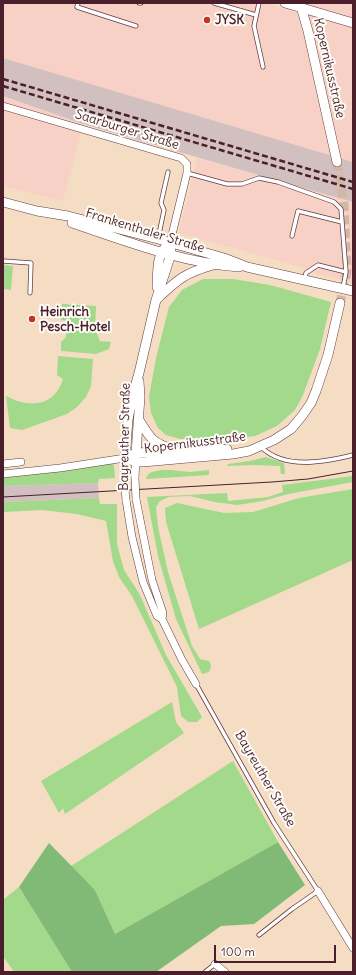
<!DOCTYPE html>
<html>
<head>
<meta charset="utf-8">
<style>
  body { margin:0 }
  #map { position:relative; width:356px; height:975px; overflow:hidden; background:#f5ddc3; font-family:Delius,sans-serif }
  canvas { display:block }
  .frame { position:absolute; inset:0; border:4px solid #4a1f2b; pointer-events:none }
  .scale { position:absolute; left:214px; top:945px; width:122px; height:18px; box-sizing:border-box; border:2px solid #4a1f2b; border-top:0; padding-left:5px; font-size:12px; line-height:14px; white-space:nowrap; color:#4a1f2b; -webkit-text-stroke:3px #fdfcf7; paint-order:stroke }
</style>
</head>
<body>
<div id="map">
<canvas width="356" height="975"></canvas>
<div class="frame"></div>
<div class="scale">100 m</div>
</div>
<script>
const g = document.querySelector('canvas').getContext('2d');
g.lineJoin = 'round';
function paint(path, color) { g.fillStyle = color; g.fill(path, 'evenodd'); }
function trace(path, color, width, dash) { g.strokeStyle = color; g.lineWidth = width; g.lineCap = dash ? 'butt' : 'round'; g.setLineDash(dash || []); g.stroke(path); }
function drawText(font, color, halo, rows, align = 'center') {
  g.font = font + ' Delius,sans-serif'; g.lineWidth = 4; g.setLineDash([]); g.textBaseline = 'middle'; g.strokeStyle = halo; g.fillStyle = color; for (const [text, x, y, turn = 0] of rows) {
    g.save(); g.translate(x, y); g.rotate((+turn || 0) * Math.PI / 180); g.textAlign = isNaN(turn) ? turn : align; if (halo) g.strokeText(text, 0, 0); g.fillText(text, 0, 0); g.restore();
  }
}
paint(new Path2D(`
  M 3,3 L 266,3 L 306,16 L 301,3 L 353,3 L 353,162 L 3,58 Z
  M 3,96 L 83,124 L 63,201 L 3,186 Z
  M 197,158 L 353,202 L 353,283 L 315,273 L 301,267 L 179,233 Z`), '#f7d1c6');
paint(new Path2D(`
  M 3,58 L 353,162 L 353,202 L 310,190 L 83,124 L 3,96 Z
  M 98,483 L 99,498 L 3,502 L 3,486 Z`), '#d2bfbf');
paint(new Path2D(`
  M 3,265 L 13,266 L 11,290 L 3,289 Z
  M 203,279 L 233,279 L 270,285 L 331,302 L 320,349 L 303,395 L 295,410 L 277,426 L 255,436 L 233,439 L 180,439 L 166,435 L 158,428 L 151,413 L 149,397 L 156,358 L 169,307 L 182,290 Z
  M 62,304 L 96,306 L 95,329 L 100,341 L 111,342 L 109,349 L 96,354 L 61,351 L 61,342 L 66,337 L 67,321 L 61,320 Z
  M 58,356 L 93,359 L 91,386 L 86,397 L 77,407 L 67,414 L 22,430 L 10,428 L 6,396 C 11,398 16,401 21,402 C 42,407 57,399 63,379 L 57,375 Z
  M 113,456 L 115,478 L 99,479 L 98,483 L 3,486 L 3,470 L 59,466 Z
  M 266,457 L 284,463 L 285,474 L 281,474 L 280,466 L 254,465 L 227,466 L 228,464 L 250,461 Z
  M 171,470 L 190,472 L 209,470 L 209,475 L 146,479 C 148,469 163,470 171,470 Z
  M 353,476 L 353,482 L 288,494 L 263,501 L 237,505 L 215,502 L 190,496 L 169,497 L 160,501 L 156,507 L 158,527 L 168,572 L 192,646 L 200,659 L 209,661 L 211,665 L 210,671 L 206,673 L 202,674 L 176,619 L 158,556 L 147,497 L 227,493 L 228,501 L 268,497 L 283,492 L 282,485 Z
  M 353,489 L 353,560 L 199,629 L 166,522 L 165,508 L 177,503 L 224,513 L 253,512 L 299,498 Z
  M 99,498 L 100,504 L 117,504 L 117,544 L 124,570 L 139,593 L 166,655 L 202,717 L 197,722 L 188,722 L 181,716 L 177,687 L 132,596 L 119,577 L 113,561 L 106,521 L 77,514 L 42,510 L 3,512 L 3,502 Z
  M 172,702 L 176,722 L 184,733 L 65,814 L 63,808 L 59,813 L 41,781 Z
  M 233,761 L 278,842 L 115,934 L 95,890 L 71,866 Z
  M 19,887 L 72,972 L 14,972 L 3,956 L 3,900 Z`), '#a2d98b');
paint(new Path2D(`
  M 278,842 L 305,885 L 254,924 L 221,926 L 156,972 L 72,972 L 19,887 L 49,843 L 95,890 L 115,934 Z`), '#81b977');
trace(new Path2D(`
  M 337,162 L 344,205 L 347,271 L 340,303`), '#d3b7a5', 9, [9, 4.5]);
const service = new Path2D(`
  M 78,3 L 77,7 L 136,26
  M 139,3 L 141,3
  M 214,3 L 256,15
  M 259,3 L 254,26 L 263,67
  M 187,173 L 227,184 L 242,184 L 259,178 L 278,182 L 334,202 L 341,209 L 346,272 L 343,288
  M 292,236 L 298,211 L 342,222
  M 158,239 L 164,210 L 161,203 L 168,172
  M 3,261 L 31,263 L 30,293
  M 305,278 L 306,273 L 318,265 L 346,272
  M 261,447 C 285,470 324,462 353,455
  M 196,684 L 274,823 L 318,891 L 292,909 L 259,935
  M 205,972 L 215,964`);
const minor = new Path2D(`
  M 3,106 L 181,158 L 187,164 L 187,173 L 170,243
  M 3,464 L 21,462
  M 3,474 L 60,468 L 125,458 L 124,478
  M 135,478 L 136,458
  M 136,499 L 152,580 L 163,613 L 162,619
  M 126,500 L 132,537 L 143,582 L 157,616 L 162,619 L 182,660 L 196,684
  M 318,891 L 353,948
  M 215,964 L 225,972`);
const tertiary = new Path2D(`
  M 285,3 L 353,23
  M 300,3 L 308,31 L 337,162
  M 3,202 L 37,211 L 68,216 L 158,239 L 224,258 L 247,267 L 353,291
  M 72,223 C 126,241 182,263 239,267
  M 157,287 C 158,275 156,257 165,248
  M 157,299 C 178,279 185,273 213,265
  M 139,420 C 151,440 152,442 174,450
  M 136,453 L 140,397 L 139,381
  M 125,458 L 136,462 L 143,462 L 233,454 L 249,451 L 274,440 L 291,429 L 302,416 L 311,403 L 316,391 L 328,355 L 340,303
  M 125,458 L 128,420 L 132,397 L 139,373 L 156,300 L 168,263 L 171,254 L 170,243
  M 125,458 L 136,453 L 227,449`);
trace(service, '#643c42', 5);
trace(minor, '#643c42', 8);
trace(tertiary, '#643c42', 10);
trace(service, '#fff', 3.5);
trace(minor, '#fff', 7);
trace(tertiary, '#fff', 9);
trace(new Path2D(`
  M 3,497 L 272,482 L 308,479 L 353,471`), '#4a1f2b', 1);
trace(new Path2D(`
  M 3,79 L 353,182
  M 3,86 L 353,189`), '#4a1f2b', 2.5, [6, 3]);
const minorBridge = new Path2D(`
  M 124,478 L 126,500
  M 135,478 L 136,499`);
trace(minorBridge, '#643c42', 8, []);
trace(minorBridge, '#fff', 7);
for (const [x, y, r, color] of [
  [207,20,4,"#c8321e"],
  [32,319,4,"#c8321e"]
]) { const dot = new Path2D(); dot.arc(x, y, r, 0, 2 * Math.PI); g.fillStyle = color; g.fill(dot); trace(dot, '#fdfcf7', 1.5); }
drawText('bold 13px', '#4a1f2b', '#fdfcf7', [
  ["JYSK",215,20],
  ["Heinrich",40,312],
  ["Pesch-Hotel",40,327]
], 'left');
drawText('13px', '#4a1f2b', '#fdfcf7', [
  ["Kopernikusstraße",329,68,77],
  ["Saarburger Straße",127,130,17],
  ["Frankenthaler Straße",145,231,17],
  ["Bayreuther Straße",125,437,-89],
  ["Kopernikusstraße",195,443,-7],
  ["Bayreuther Straße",265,779,60]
]);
</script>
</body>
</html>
